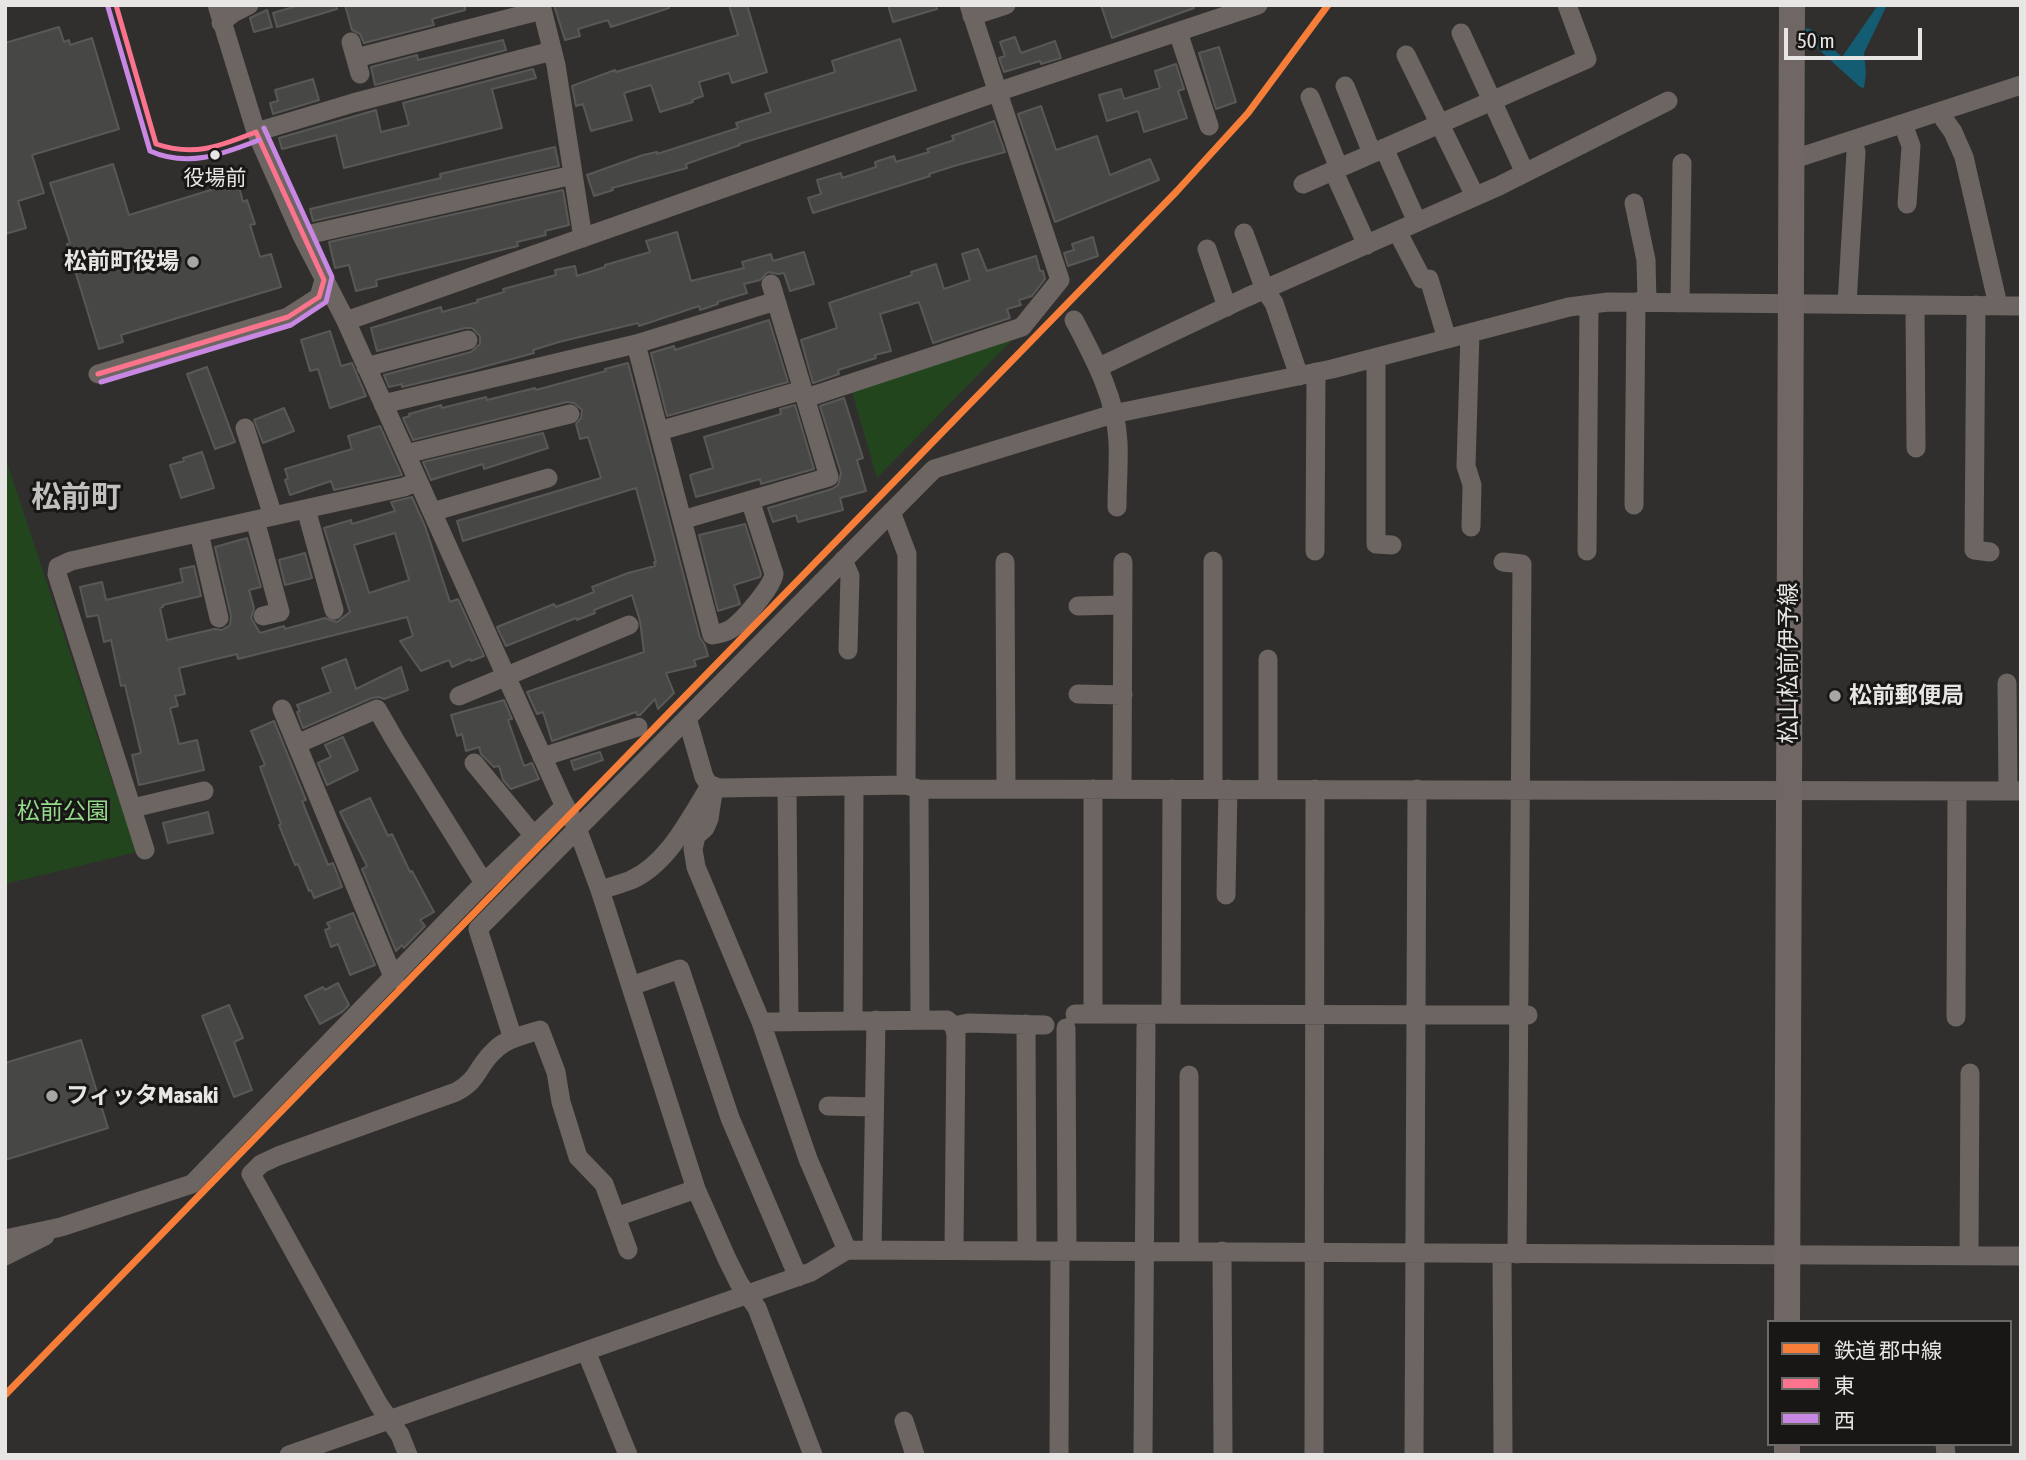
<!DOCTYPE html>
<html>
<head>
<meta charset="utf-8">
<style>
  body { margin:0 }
  #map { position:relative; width:2026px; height:1460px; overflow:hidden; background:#302f2e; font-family:"Asap Condensed","Noto Sans JP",sans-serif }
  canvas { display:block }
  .frame { position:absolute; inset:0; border:7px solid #e7e6e5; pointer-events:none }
  .legend { position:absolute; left:1767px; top:1320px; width:245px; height:126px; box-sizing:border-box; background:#181716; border:2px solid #6b6a69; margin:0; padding:9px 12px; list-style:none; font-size:21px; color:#e7e6e5 }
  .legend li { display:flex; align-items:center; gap:14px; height:35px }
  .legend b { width:35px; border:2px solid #6b6a69 }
  .scale { position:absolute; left:1784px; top:28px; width:138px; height:32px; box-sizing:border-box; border:4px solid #e7e6e5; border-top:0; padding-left:9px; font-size:21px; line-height:24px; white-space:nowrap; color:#e7e6e5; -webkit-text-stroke:5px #181716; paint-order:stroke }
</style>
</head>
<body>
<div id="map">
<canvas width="2026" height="1460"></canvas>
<div class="frame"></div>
<ul class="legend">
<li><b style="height:9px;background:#f67e39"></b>鉄道 郡中線</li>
<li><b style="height:9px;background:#fc738d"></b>東</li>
<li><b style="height:9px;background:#c787e3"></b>西</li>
</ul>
<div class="scale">50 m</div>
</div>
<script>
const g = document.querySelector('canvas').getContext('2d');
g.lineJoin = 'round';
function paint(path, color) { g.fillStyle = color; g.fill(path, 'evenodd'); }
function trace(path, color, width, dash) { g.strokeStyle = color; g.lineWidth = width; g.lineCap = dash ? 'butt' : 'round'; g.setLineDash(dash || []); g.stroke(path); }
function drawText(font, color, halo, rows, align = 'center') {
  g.font = font + ' "Asap Condensed","Noto Sans JP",sans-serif'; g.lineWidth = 6; g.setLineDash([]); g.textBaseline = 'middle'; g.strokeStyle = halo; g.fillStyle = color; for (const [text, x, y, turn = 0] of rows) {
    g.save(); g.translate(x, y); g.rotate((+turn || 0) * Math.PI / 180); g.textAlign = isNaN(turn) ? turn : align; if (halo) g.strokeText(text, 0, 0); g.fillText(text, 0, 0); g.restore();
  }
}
paint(new Path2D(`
  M 1020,332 L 877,478 L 851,388 Z
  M 5,456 L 116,793 L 145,850 L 5,884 Z`), '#23451e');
paint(new Path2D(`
  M 1878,5 L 1887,5 L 1864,53 L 1866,73 L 1864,88 L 1860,87 L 1805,37 L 1806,28 L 1813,30 L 1842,57 Z`), '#135c71');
const building = new Path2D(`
  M 300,5 L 336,5 L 337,9 L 277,27 L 273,13 Z
  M 345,5 L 465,5 L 465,10 L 432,19 L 434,25 L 364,43 L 360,34 L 352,30 Z
  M 554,5 L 669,5 L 669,8 L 611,27 L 608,20 L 578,29 L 580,36 L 565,40 Z
  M 729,5 L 747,5 L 767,72 L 732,83 L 729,73 L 699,82 L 703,96 L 692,100 L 693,102 L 660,112 L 651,85 L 624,93 L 632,120 L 591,131 L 583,104 L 576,106 L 572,86 L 615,70 L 616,72 L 738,35 Z
  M 888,5 L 936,5 L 937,9 L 893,22 Z
  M 1101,5 L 1194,5 L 1194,8 L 1112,38 Z
  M 267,10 L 272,27 L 254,32 L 250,18 Z
  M 59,27 L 64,42 L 69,40 L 70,45 L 92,38 L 119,129 L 32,155 L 44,193 L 18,201 L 26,228 L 5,234 L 5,43 Z
  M 1015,37 L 1021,53 L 1055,41 L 1061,58 L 1041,64 L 1040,61 L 1004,72 L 999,58 L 1005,56 L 1000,42 Z
  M 900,39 L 916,90 L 739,144 L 740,145 L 686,164 L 687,168 L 612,188 L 613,190 L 594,196 L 587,175 L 643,155 L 657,152 L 657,154 L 738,128 L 736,123 L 771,112 L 765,94 L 835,72 L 832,61 Z
  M 503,40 L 506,50 L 375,85 L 371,67 L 417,55 L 418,60 Z
  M 1219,47 L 1236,102 L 1216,109 L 1199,53 Z
  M 1176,64 L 1184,89 L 1178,91 L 1187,118 L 1144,132 L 1138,111 L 1107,121 L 1099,95 L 1121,89 L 1124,99 L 1160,88 L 1155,71 Z
  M 533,69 L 536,78 L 492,89 L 502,128 L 344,168 L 336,135 L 282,149 L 279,138 L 376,110 L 381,132 L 409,125 L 403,103 Z
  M 313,79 L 319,100 L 273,114 L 270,103 L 278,101 L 275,90 Z
  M 1041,106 L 1056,150 L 1097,136 L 1110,175 L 1150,159 L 1159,180 L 1055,222 L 1018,114 Z
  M 994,121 L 1005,152 L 954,166 L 929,174 L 930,176 L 813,213 L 808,198 L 821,194 L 817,180 L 841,173 L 842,178 L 876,167 L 875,162 L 894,156 L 896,162 L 929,152 L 927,149 L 954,140 L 952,136 Z
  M 555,147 L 559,166 L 313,221 L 310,209 L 441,178 L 440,174 Z
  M 113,164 L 129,215 L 227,185 L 229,190 L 239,187 L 243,202 L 247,200 L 255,224 L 250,225 L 260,257 L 271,254 L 281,287 L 121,335 L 123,342 L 99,349 L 67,244 L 70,243 L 50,183 Z
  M 563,190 L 569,225 L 545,231 L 546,235 L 517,242 L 518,246 L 376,280 L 377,286 L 356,291 L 349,265 L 335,268 L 329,242 Z
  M 677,232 L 691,281 L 744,268 L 742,262 L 771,254 L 773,261 L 804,252 L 814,284 L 790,291 L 784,273 L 778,274 L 768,272 L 760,280 L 744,284 L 747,293 L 717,302 L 718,304 L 700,310 L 699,306 L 639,326 L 638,323 L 559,342 L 533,350 L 534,353 L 468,371 L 402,387 L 402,384 L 389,387 L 384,375 L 471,352 L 480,344 L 480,336 L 472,328 L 465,328 L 377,351 L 371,328 L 441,307 L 442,312 L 478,302 L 477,300 L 504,292 L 503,289 L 556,275 L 555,270 L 575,266 L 577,276 L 605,267 L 605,265 L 650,252 L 646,241 Z
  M 1093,237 L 1098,256 L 1068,266 L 1064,253 L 1074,250 L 1072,244 Z
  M 978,249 L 987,271 L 1036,256 L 1040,271 L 1043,271 L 1045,279 L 1032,296 L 1019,300 L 1021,305 L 1007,309 L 1010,318 L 933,343 L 919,302 L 880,314 L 891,351 L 875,355 L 876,358 L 838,370 L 839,374 L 813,383 L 801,340 L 837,328 L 829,303 L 912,275 L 911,272 L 936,264 L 944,289 L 970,280 L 962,254 Z
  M 769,320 L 788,382 L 667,416 L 651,353 L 674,346 L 675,350 Z
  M 330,331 L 341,366 L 352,363 L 366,396 L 330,408 L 318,369 L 310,371 L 301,340 Z
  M 628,363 L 700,638 L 705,645 L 708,656 L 694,660 L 696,666 L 666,673 L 674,693 L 658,709 L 655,699 L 640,715 L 637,715 L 636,712 L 552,741 L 543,712 L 537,714 L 527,692 L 644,652 L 640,621 L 632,595 L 594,610 L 595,613 L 577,620 L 576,618 L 506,646 L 497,627 L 554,604 L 556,607 L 594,592 L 592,587 L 628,573 L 655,566 L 654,562 L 656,562 L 636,488 L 463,541 L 457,521 L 601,478 L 588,437 L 580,439 L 576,424 L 581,418 L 582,410 L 574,403 L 567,402 L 413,440 L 403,418 L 410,416 L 409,414 L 441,405 L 442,408 L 486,397 L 487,400 L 535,388 L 536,390 L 606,371 L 605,369 Z
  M 207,367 L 235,442 L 215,449 L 187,374 Z
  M 844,398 L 863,458 L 857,460 L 866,491 L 840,498 L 843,510 L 798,522 L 796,515 L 773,522 L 768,508 L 832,489 L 838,485 L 841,473 L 820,406 Z
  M 795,405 L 814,469 L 761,484 L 760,479 L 696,497 L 690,475 L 713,468 L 704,437 L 781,414 L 780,409 Z
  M 284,408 L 294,431 L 263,443 L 254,420 Z
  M 380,426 L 402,475 L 334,490 L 331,481 L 290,495 L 285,480 L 288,478 L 285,469 L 352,449 L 348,436 Z
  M 543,433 L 548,448 L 484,469 L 483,464 L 431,480 L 423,462 Z
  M 202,452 L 214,488 L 181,498 L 170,465 L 184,461 L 183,458 Z
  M 412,497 L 425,526 L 450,602 L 458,599 L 484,656 L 471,661 L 470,659 L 452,667 L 449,660 L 421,671 L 400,641 L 413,636 L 407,617 L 238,659 L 237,654 L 179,668 L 185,694 L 175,696 L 178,706 L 170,708 L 179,744 L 197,740 L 204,770 L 139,785 L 132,755 L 141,753 L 125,685 L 121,686 L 111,640 L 104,642 L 98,615 L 87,617 L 80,587 L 102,582 L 106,600 L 183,582 L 180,569 L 194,566 L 201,596 L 163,605 L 163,607 L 160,608 L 167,640 L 214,629 L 222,630 L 230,625 L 231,616 L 215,547 L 247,538 L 261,587 L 249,590 L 254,608 L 251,618 L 260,633 L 284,626 L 285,629 L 325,618 L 337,622 L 350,612 L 324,528 L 351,520 L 352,524 L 395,511 L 391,502 ZM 395,533 L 409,580 L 369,593 L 354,545 Z
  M 745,524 L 761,574 L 760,577 L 734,585 L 740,604 L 718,611 L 699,535 Z
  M 305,553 L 312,578 L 285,585 L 279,560 Z
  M 346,659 L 356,689 L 401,667 L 408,690 L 384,699 L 379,697 L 372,698 L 303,728 L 297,712 L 300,711 L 297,705 L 331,692 L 322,668 Z
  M 504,700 L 512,719 L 508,720 L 524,766 L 532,763 L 539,779 L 511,789 L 503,780 L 499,766 L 494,767 L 481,754 L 479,747 L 466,751 L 462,734 L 457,736 L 451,715 Z
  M 274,721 L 306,800 L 302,801 L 317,838 L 328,865 L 333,863 L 342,887 L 314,898 L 311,890 L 309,891 L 298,864 L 295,865 L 279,825 L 281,824 L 260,767 L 265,765 L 251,731 Z
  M 343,737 L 358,770 L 327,785 L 318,763 L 331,757 L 325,745 Z
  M 600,752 L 603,760 L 574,770 L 571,761 Z
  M 370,798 L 388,836 L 392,834 L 410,872 L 412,871 L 434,912 L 420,920 L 425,926 L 404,948 L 402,945 L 396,951 L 362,869 L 367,866 L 340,812 Z
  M 208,812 L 213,833 L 168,843 L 163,823 Z
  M 353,913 L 375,965 L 350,975 L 338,944 L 331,947 L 325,930 L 330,928 L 327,923 Z
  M 338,983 L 349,1005 L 342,1012 L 320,1024 L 305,996 L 323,987 L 325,990 Z
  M 229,1005 L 243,1038 L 234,1042 L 252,1090 L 234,1097 L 202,1016 Z
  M 81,1040 L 108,1128 L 5,1160 L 5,1063 Z`);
paint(building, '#474746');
trace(building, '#585856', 2);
trace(new Path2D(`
  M 217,5 L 256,132 L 302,236 L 346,321 L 561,798 L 577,828 L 600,890 L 696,1189 L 727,1259 L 739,1283 L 757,1308 L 813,1455
  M 541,5 L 556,65 L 583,238
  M 972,16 L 1006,5
  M 221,23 L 233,13 L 249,5
  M 1178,32 L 1209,126
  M 1461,33 L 1525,173
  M 351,42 L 360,74
  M 1406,55 L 1475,196
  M 356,58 L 542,10
  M 1345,86 L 1372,153
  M 1310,97 L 1339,168
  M 1939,112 L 1953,132 L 1964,157 L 1998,305
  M 1903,124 L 1911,146 L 1907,204
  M 256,132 L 353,103 L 552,51
  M 1384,148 L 1417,222
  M 1791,160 L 2021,85
  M 1333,170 L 1367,245
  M 1303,184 L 1587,59 L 1567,5
  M 1634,203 L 1646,260 L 1647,302
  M 1397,231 L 1422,279 L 1429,279 L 1447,339
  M 1244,233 L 1265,290 L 1274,303 L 1299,376
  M 302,236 L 573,175
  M 1207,249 L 1227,307
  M 1680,303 L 1682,163
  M 1847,304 L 1856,152 L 1853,140
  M 1915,305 L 1916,448
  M 1976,305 L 1974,550 L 1990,552
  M 1074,320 C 1094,358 1116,398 1118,442 C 1119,463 1117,485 1117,507
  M 346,321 L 997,92 L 1258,5
  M 1470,333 L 1466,466 L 1472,485 L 1471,527
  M 636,344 L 712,635 C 717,634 724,633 729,630 C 741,624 772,587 774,574 L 750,500
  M 1376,358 L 1376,544 L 1392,545
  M 366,367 L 468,340
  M 1099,367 L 1245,298 L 1499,186 L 1668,101
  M 98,374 L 288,317 L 319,297 L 324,280
  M 806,398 L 1022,327 L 1060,280 L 969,5
  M 383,404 L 636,344 L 776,301
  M 245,428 L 273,516
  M 659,431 L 803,390
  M 406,454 L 570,414
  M 1634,505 L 1636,302
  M 306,509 L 334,610
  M 432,512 L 548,478
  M 891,512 L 907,554 L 906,785
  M 255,520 L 280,612 L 263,616
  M 682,520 L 829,477 L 771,284
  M 199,533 L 219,618
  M 1315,551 L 1316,372
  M 1587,551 L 1589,305
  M 843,560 L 850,576 L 848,650
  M 1005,562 L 1006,789
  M 1503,562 L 1522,564 L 1517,1254
  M 1078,606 L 1123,605
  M 1268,659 L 1268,789
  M 2007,683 L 2008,791
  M 1078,694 L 1123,695
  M 459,696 L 629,625
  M 282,709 L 394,979
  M 687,718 L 704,777 L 710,786 L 720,788 L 906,785 L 919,789 L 2021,791
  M 297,744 L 377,709 L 396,742 L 484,883
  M 542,757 L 638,727
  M 474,763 L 534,836
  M 714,786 L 709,819 L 705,828 L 696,836 L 693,849 L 696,867 L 761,1022 L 808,1159 L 847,1250
  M 787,787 L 789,1022
  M 919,789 L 920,1019
  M 1122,789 L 1123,562
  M 1213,789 L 1213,561
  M 133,808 L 204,791
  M 145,850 L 57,574 L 58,567 L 71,561 L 404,487 L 418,481
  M 600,890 C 610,887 621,884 631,880 C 668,864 690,818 710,786
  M 1226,895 L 1228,789
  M 631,986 L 680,969 L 730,1118 L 798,1277
  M 1093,1013 L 1093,789
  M 1075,1014 L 1528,1015
  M 1171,1014 L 1172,789
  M 1956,1017 L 1957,791
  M 853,1020 L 854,786
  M 761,1022 L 947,1020 L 954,1026 L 956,1035 L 954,1250
  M 1026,1024 L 1027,1251
  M 954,1026 L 968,1023 L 1045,1025
  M 1066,1028 L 1067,1250
  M 513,1039 L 478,929 L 934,469 L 1113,414 L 1332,369 L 1569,307 L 1608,302 L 2021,306
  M 1189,1075 L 1189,1251
  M 828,1106 L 874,1107
  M 616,1217 L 696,1189
  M 5,1239 L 61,1227 L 192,1184 L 484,883 L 565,806
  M 872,1250 L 876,1020
  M 1222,1251 L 1223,1455
  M 1502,1254 L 1503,1455
  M 5,1256 L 45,1236
  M 1969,1256 L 1970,1073
  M 586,1351 L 628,1455
  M 904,1421 L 915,1455
  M 1945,1444 L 1946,1455
  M 289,1455 L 811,1272 L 847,1250 L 2021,1256
  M 408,1455 L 400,1435 L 379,1405 L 251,1174 L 261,1164 L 278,1156 L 456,1092 C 480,1079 477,1066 494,1051 C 506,1038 524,1035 540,1030 L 556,1072 L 561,1102 L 578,1157 L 604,1184 L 628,1250
  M 1059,1455 L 1060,1251
  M 1143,1455 L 1146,1026
  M 1314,1455 L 1315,789
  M 1414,1455 L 1417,789`), '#6c6561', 19);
trace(new Path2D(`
  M 1787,1322 L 1792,5
  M 1787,1455 L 1787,1444`), '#706663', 26);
trace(new Path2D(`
  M 116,5 L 156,144 C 195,157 220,146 256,132
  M 98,374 L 288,317 L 319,297 L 324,280 L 256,132`), '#fc738d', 5);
trace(new Path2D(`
  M 108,7 L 150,151 C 188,168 223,154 259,140
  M 101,382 L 291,325 L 326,302 L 332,277 L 264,128`), '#c787e3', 5);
trace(new Path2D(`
  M 5,1395 L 1177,191 L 1248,113 L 1328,5`), '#f67e39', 7);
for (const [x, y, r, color] of [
  [215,155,6,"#e7e6e5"],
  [193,262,7,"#a7a6a5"],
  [1835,696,7,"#a7a6a5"],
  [52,1096,7,"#a7a6a5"]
]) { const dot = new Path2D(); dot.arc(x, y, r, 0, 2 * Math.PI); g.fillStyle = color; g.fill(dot); trace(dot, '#181716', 2.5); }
drawText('21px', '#e7e6e5', '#181716', [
  ["役場前",215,178]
]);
drawText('bold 23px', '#e7e6e5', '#181716', [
  ["松前町役場",179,262,"right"],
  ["松前郵便局",1849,696],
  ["フィッタMasaki",66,1096]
], 'left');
drawText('23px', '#e7e6e5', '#181716', [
  ["松山松前伊予線",1789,663,-90]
]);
drawText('23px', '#93da8a', '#181716', [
  ["松前公園",63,812]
]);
drawText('bold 30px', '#c2c0be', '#181716', [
  ["松前町",76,498]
]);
</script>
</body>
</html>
